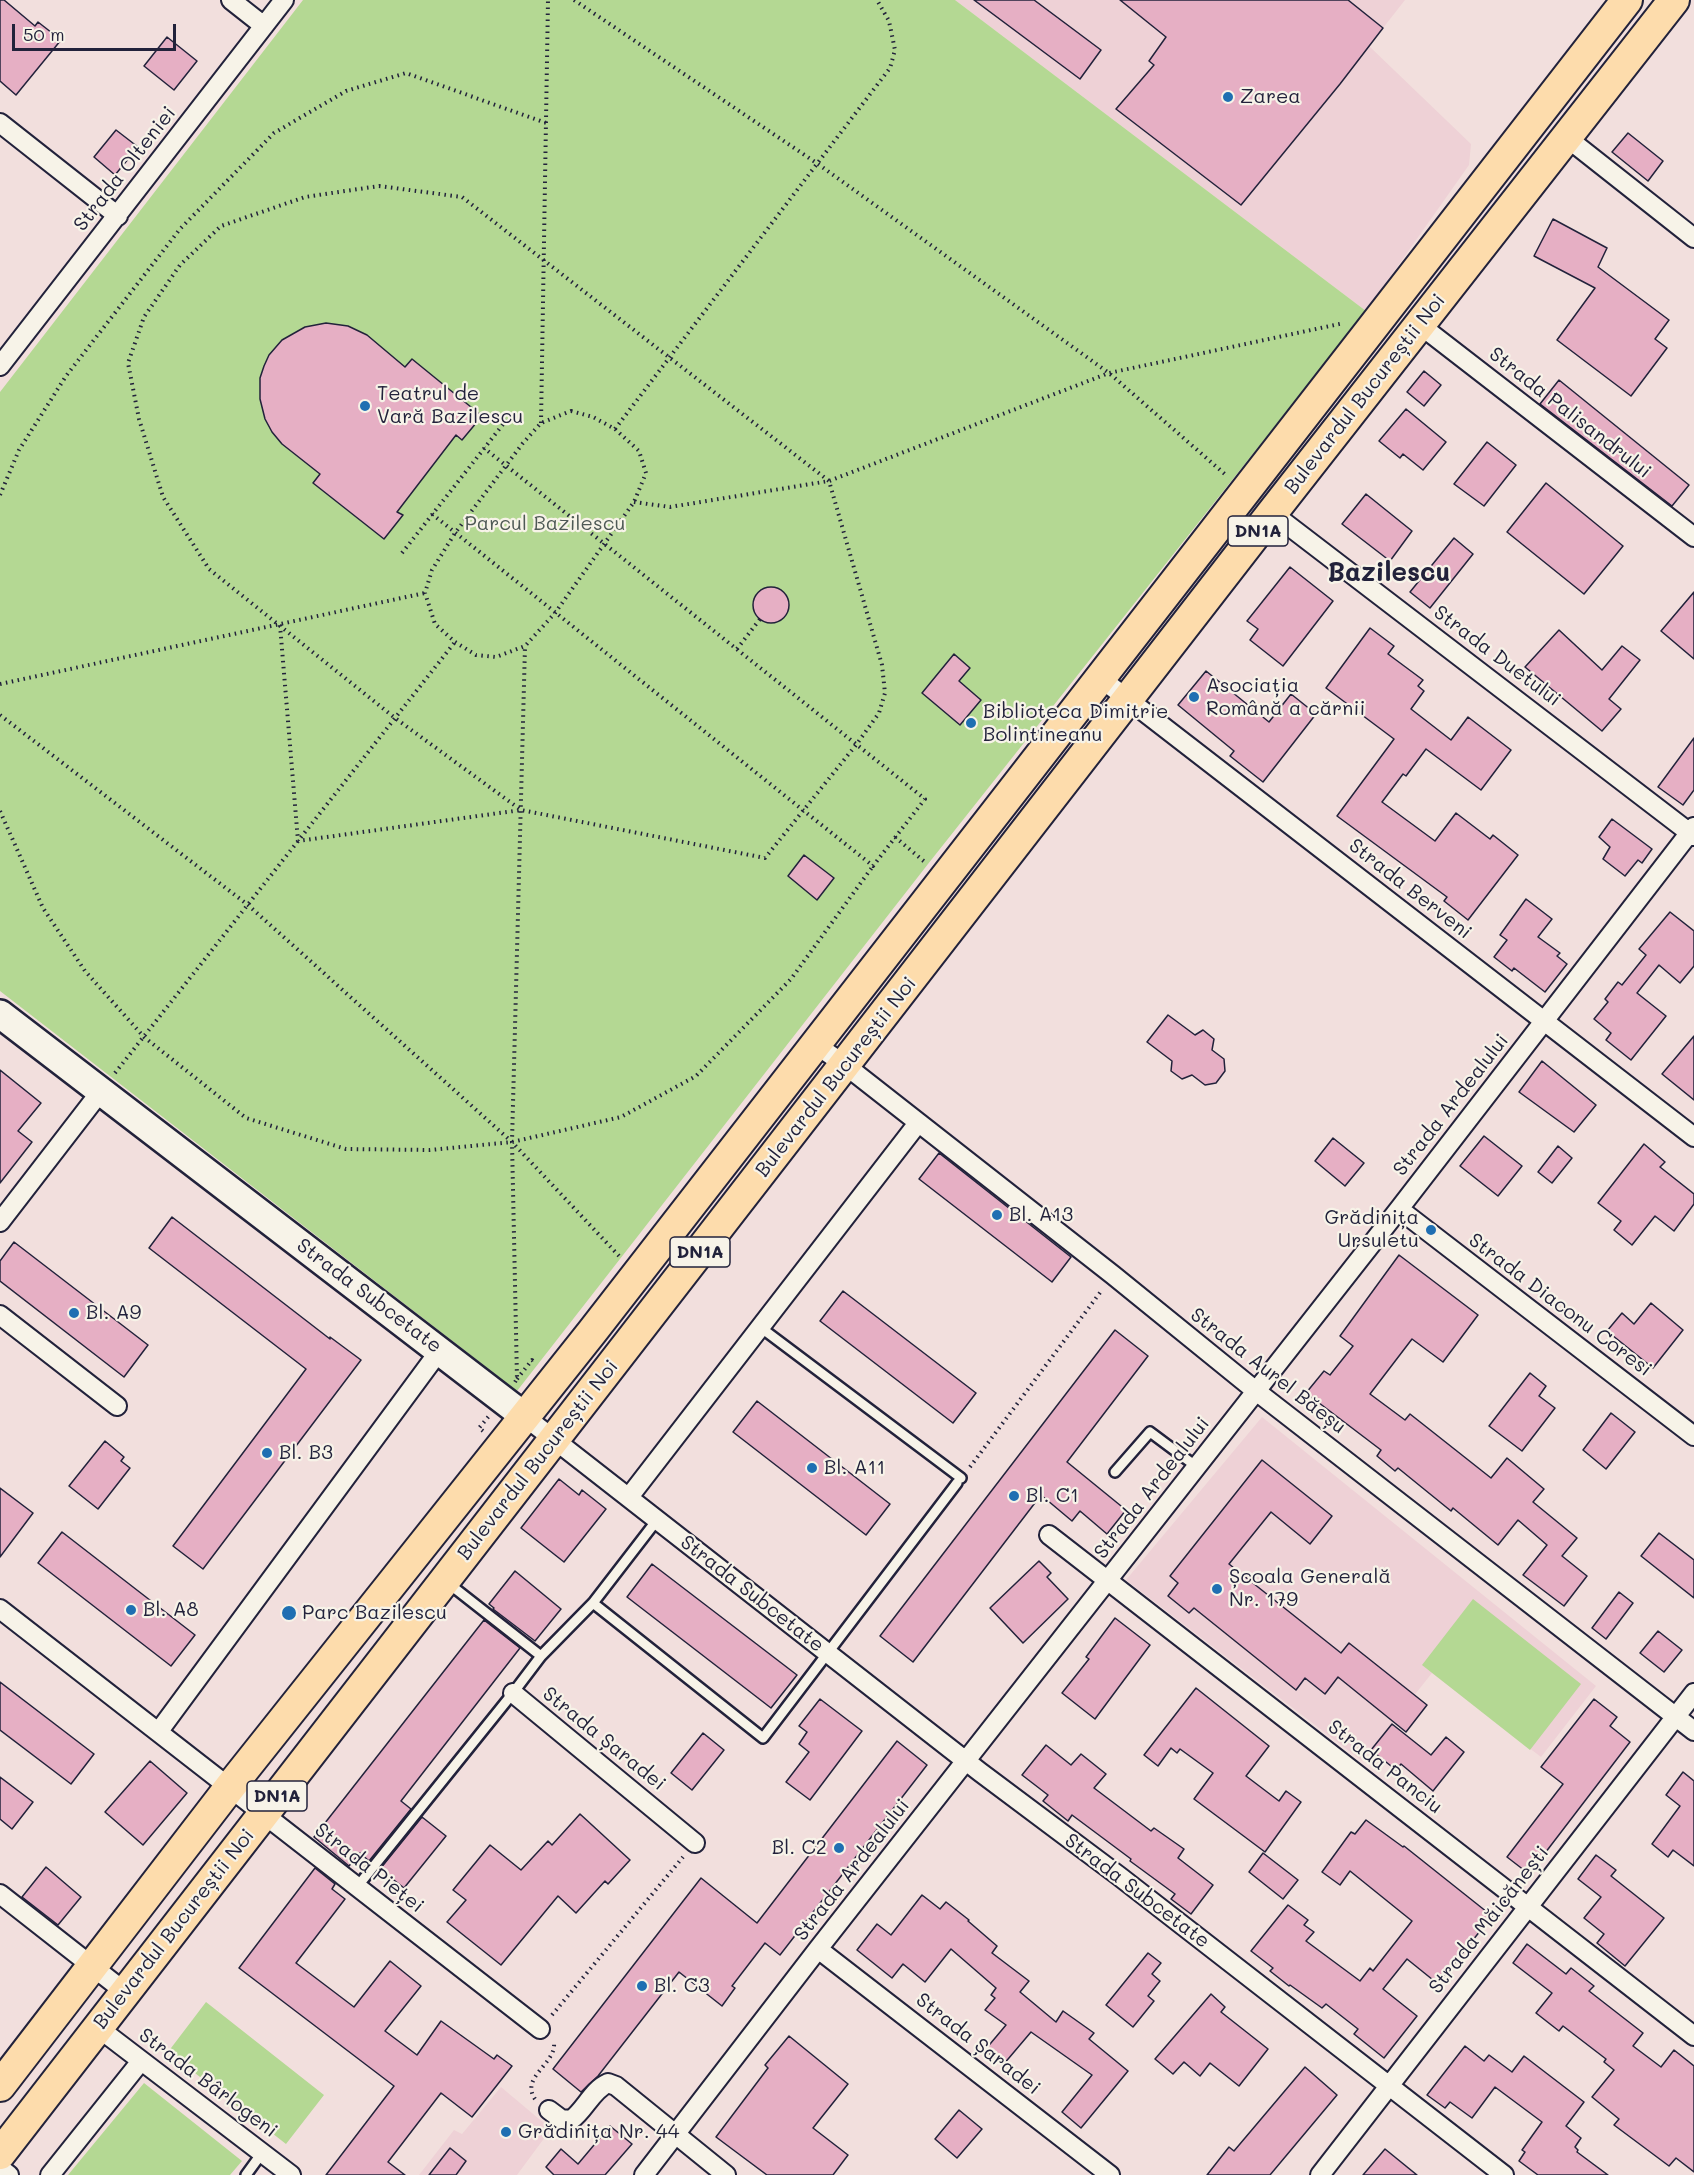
<!DOCTYPE html>
<html>
<head>
<meta charset="utf-8">
<style>
  body { margin:0 }
  #map { position:relative; width:1694px; height:2175px; overflow:hidden; background:#f2dfdd; font-family:Mali,sans-serif }
  canvas { display:block }
  .scale { position:absolute; left:12px; top:24px; width:164px; height:27px; box-sizing:border-box; border:3px solid #22223b; border-top:0; padding-left:8px; font-size:18px; line-height:21px; white-space:nowrap; color:#22223b; -webkit-text-stroke:4px #f7f3e8; paint-order:stroke }
</style>
</head>
<body>
<div id="map">
<canvas width="1694" height="2175"></canvas>
<div class="scale">50 m</div>
</div>
<script>
const g = document.querySelector('canvas').getContext('2d');
g.lineJoin = 'round';
function paint(path, color) { g.fillStyle = color; g.fill(path, 'evenodd'); }
function trace(path, color, width, dash) { g.strokeStyle = color; g.lineWidth = width; g.lineCap = dash ? 'butt' : 'round'; g.setLineDash(dash || []); g.stroke(path); }
function drawText(font, color, halo, rows, align = 'center') {
  g.font = font + ' Mali,sans-serif'; g.lineWidth = 4.5; g.setLineDash([]); g.textBaseline = 'middle'; g.strokeStyle = halo; g.fillStyle = color; for (const [text, x, y, turn = 0] of rows) {
    g.save(); g.translate(x, y); g.rotate((+turn || 0) * Math.PI / 180); g.textAlign = isNaN(turn) ? turn : align; if (halo) g.strokeText(text, 0, 0); g.fillText(text, 0, 0); g.restore();
  }
}
paint(new Path2D(`
  M 955,0 L 1150,0 L 1139,15 L 1166,37 L 1149,61 L 1154,65 L 1116,109 L 1240,205 L 1369,46 L 1471,144 L 1469,165 L 1366,311 Z
  M 1348,0 L 1405,0 L 1383,28 Z
  M 1262,1417 L 1596,1686 L 1541,1757 L 1432,1673 L 1362,1761 L 1126,1580 Z
  M 501,2087 L 551,2129 L 517,2175 L 419,2175 L 454,2130 L 462,2134 Z`), '#eed1d6');
paint(new Path2D(`
  M 303,0 L 955,0 L 1366,311 L 928,864 L 517,1391 L 0,991 L 0,392 Z
  M 1473,1599 L 1581,1684 L 1530,1750 L 1422,1665 Z
  M 206,2002 L 324,2095 L 286,2144 L 168,2052 Z
  M 144,2083 L 242,2161 L 230,2175 L 68,2175 Z`), '#b4d893');
const building = new Path2D(`
  M 0,0 L 4,0 L 35,26 L 38,22 L 61,40 L 16,95 L 0,81 Z
  M 974,0 L 1034,0 L 1101,50 L 1080,79 Z
  M 1120,0 L 1348,0 L 1383,28 L 1340,84 L 1241,205 L 1116,109 L 1154,65 L 1149,61 L 1166,37 Z
  M 167,37 L 197,61 L 174,90 L 144,66 Z
  M 116,130 L 138,147 L 115,175 L 94,157 Z
  M 1628,133 L 1663,161 L 1648,181 L 1612,152 Z
  M 1553,219 L 1607,248 L 1598,267 L 1669,320 L 1655,339 L 1667,348 L 1631,396 L 1557,340 L 1595,288 L 1534,256 Z
  M 326,323 L 348,326 L 367,335 L 405,367 L 412,359 L 482,416 L 462,440 L 456,435 L 397,512 L 403,515 L 384,539 L 313,483 L 320,474 L 282,444 L 272,432 L 265,419 L 260,399 L 260,378 L 264,366 L 269,355 L 282,340 L 305,327 Z
  M 1424,371 L 1441,385 L 1424,406 L 1407,392 Z
  M 1559,380 L 1689,485 L 1672,506 L 1540,404 Z
  M 1406,409 L 1446,442 L 1423,470 L 1403,454 L 1400,458 L 1379,441 Z
  M 1487,442 L 1516,465 L 1484,506 L 1454,484 Z
  M 1546,483 L 1623,546 L 1584,594 L 1507,532 Z
  M 1366,494 L 1412,531 L 1390,561 L 1342,524 Z
  M 1454,538 L 1473,554 L 1430,608 L 1410,592 Z
  M 1290,567 L 1333,601 L 1283,666 L 1250,640 L 1258,629 L 1247,621 Z
  M753 605a18 18 0 1 1 36 0a18 18 0 1 1-36 0Z
  M 1694,592 L 1694,659 L 1661,631 Z
  M 1370,628 L 1394,646 L 1388,654 L 1423,680 L 1418,686 L 1424,691 L 1411,709 L 1451,740 L 1468,717 L 1511,750 L 1481,790 L 1426,749 L 1406,776 L 1403,774 L 1382,802 L 1435,841 L 1456,813 L 1490,839 L 1493,835 L 1518,855 L 1468,920 L 1444,901 L 1447,897 L 1337,816 L 1394,739 L 1326,688 Z
  M 1559,630 L 1602,670 L 1622,646 L 1640,660 L 1609,699 L 1621,709 L 1602,731 L 1525,667 Z
  M 954,654 L 970,668 L 959,681 L 981,700 L 960,725 L 922,693 Z
  M 1206,671 L 1269,722 L 1291,694 L 1316,714 L 1263,782 L 1230,756 L 1234,751 L 1178,705 Z
  M 1694,738 L 1694,790 L 1683,805 L 1658,787 Z
  M 1612,819 L 1652,849 L 1642,863 L 1638,860 L 1625,876 L 1603,859 L 1610,847 L 1599,837 Z
  M 804,855 L 834,878 L 817,900 L 788,876 Z
  M 1526,899 L 1552,919 L 1538,937 L 1560,953 L 1557,956 L 1567,964 L 1545,992 L 1514,968 L 1512,971 L 1494,957 L 1507,940 L 1500,935 Z
  M 1670,912 L 1694,931 L 1694,966 L 1680,983 L 1659,965 L 1637,993 L 1666,1016 L 1631,1060 L 1606,1040 L 1611,1033 L 1594,1019 L 1608,1002 L 1605,999 L 1618,982 L 1622,985 L 1646,955 L 1639,949 Z
  M 1168,1015 L 1195,1035 L 1203,1030 L 1214,1039 L 1212,1050 L 1224,1059 L 1225,1071 L 1216,1083 L 1205,1085 L 1192,1075 L 1182,1079 L 1171,1071 L 1172,1061 L 1147,1042 Z
  M 1694,1036 L 1694,1100 L 1662,1074 Z
  M 1542,1061 L 1596,1105 L 1574,1132 L 1519,1092 Z
  M 0,1070 L 41,1103 L 18,1131 L 32,1142 L 0,1183 Z
  M 1484,1136 L 1522,1166 L 1498,1196 L 1460,1166 Z
  M 1333,1138 L 1364,1163 L 1345,1186 L 1315,1161 Z
  M 1644,1144 L 1665,1162 L 1660,1167 L 1694,1194 L 1694,1204 L 1674,1231 L 1655,1216 L 1632,1245 L 1614,1230 L 1621,1221 L 1598,1203 Z
  M 1558,1146 L 1572,1158 L 1552,1183 L 1538,1172 Z
  M 939,1153 L 1071,1257 L 1052,1282 L 919,1179 Z
  M 172,1217 L 330,1339 L 330,1337 L 361,1360 L 203,1569 L 173,1546 L 306,1369 L 149,1248 Z
  M 14,1242 L 148,1345 L 124,1377 L 0,1281 L 0,1261 Z
  M 1399,1255 L 1478,1315 L 1443,1362 L 1412,1339 L 1370,1394 L 1405,1420 L 1410,1414 L 1491,1478 L 1507,1458 L 1544,1489 L 1533,1502 L 1577,1538 L 1562,1556 L 1587,1576 L 1564,1606 L 1523,1575 L 1547,1545 L 1518,1520 L 1498,1545 L 1453,1508 L 1451,1511 L 1398,1468 L 1395,1471 L 1377,1456 L 1381,1450 L 1306,1393 L 1324,1371 L 1330,1375 L 1353,1346 L 1340,1336 Z
  M 843,1291 L 976,1393 L 953,1423 L 820,1321 Z
  M 1651,1303 L 1683,1330 L 1653,1368 L 1607,1331 L 1622,1313 L 1634,1324 Z
  M 1115,1330 L 1148,1356 L 1067,1462 L 1126,1510 L 1107,1534 L 1080,1511 L 1072,1521 L 1041,1495 L 913,1662 L 880,1636 Z
  M 1530,1373 L 1546,1386 L 1539,1396 L 1555,1408 L 1522,1451 L 1489,1426 Z
  M 757,1401 L 890,1504 L 866,1535 L 733,1432 Z
  M 1611,1413 L 1635,1432 L 1606,1469 L 1583,1450 Z
  M 105,1441 L 124,1457 L 121,1461 L 130,1468 L 98,1509 L 69,1486 Z
  M 1262,1460 L 1332,1516 L 1310,1544 L 1271,1512 L 1229,1564 L 1341,1653 L 1349,1643 L 1427,1705 L 1406,1732 L 1338,1677 L 1325,1694 L 1305,1678 L 1296,1690 L 1194,1608 L 1189,1613 L 1168,1596 L 1178,1583 L 1170,1576 Z
  M 559,1479 L 579,1495 L 582,1490 L 606,1509 L 564,1562 L 521,1528 Z
  M 0,1488 L 33,1513 L 0,1557 Z
  M 62,1532 L 195,1635 L 171,1666 L 38,1563 Z
  M 1659,1533 L 1694,1560 L 1694,1598 L 1641,1556 Z
  M 1039,1561 L 1051,1573 L 1047,1577 L 1068,1599 L 1023,1643 L 990,1608 Z
  M 652,1564 L 797,1675 L 771,1708 L 627,1597 Z
  M 515,1571 L 561,1609 L 535,1641 L 493,1609 L 494,1608 L 489,1604 Z
  M 1619,1592 L 1633,1603 L 1606,1639 L 1592,1628 Z
  M 1115,1618 L 1150,1645 L 1095,1719 L 1062,1693 L 1089,1659 L 1086,1657 Z
  M 484,1620 L 520,1648 L 401,1801 L 411,1809 L 369,1861 L 360,1853 L 349,1866 L 314,1837 Z
  M 1658,1631 L 1682,1650 L 1664,1672 L 1640,1653 Z
  M 0,1682 L 94,1754 L 71,1784 L 0,1730 Z
  M 1196,1688 L 1269,1746 L 1246,1776 L 1279,1801 L 1286,1791 L 1301,1802 L 1265,1852 L 1194,1799 L 1213,1773 L 1180,1749 L 1177,1753 L 1171,1748 L 1158,1766 L 1144,1755 Z
  M 820,1699 L 862,1731 L 810,1800 L 786,1782 L 809,1752 L 799,1744 L 807,1732 L 799,1726 Z
  M 1594,1699 L 1617,1717 L 1610,1726 L 1630,1742 L 1529,1874 L 1507,1857 L 1563,1784 L 1541,1767 Z
  M 1392,1724 L 1431,1755 L 1446,1737 L 1464,1752 L 1433,1791 L 1401,1764 L 1396,1770 L 1371,1750 Z
  M 703,1733 L 724,1750 L 692,1790 L 671,1773 Z
  M 897,1741 L 927,1765 L 780,1955 L 765,1943 L 732,1986 L 735,1988 L 722,2006 L 679,1972 L 598,2076 L 581,2092 L 553,2069 L 701,1878 L 757,1923 Z
  M 1046,1745 L 1071,1765 L 1081,1754 L 1106,1774 L 1094,1788 L 1151,1831 L 1154,1828 L 1184,1849 L 1178,1858 L 1213,1885 L 1191,1914 L 1171,1899 L 1175,1894 L 1130,1861 L 1131,1859 L 1072,1815 L 1068,1821 L 1043,1801 L 1048,1795 L 1022,1775 Z
  M 150,1761 L 187,1793 L 143,1845 L 105,1812 Z
  M 1683,1772 L 1694,1781 L 1694,1866 L 1673,1850 L 1668,1857 L 1652,1844 L 1680,1806 L 1666,1795 Z
  M 0,1777 L 33,1802 L 12,1829 L 0,1819 Z
  M 580,1814 L 630,1860 L 608,1884 L 605,1881 L 576,1913 L 558,1896 L 501,1965 L 447,1922 L 466,1900 L 453,1890 L 490,1845 L 521,1870 L 548,1841 L 552,1845 Z
  M 422,1817 L 446,1836 L 404,1888 L 380,1869 Z
  M 1366,1820 L 1403,1847 L 1404,1846 L 1492,1916 L 1438,1984 L 1407,1959 L 1383,1989 L 1417,2016 L 1384,2058 L 1354,2034 L 1358,2029 L 1326,2004 L 1322,2008 L 1290,1985 L 1289,1986 L 1270,1971 L 1273,1968 L 1251,1951 L 1288,1905 L 1308,1920 L 1304,1925 L 1314,1932 L 1306,1941 L 1360,1981 L 1370,1968 L 1373,1971 L 1412,1921 L 1350,1871 L 1340,1885 L 1322,1872 L 1351,1832 L 1355,1834 Z
  M 1263,1853 L 1298,1880 L 1283,1899 L 1249,1872 Z
  M 1596,1855 L 1616,1870 L 1611,1876 L 1664,1918 L 1625,1966 L 1597,1943 L 1604,1934 L 1584,1918 L 1601,1897 L 1578,1879 Z
  M 46,1867 L 81,1897 L 58,1925 L 22,1897 Z
  M 315,1868 L 335,1884 L 332,1889 L 345,1899 L 296,1963 L 354,2007 L 390,1961 L 421,1986 L 385,2031 L 417,2055 L 441,2021 L 494,2059 L 497,2055 L 512,2066 L 472,2117 L 441,2093 L 388,2162 L 405,2175 L 326,2175 L 394,2086 L 239,1968 Z
  M 922,1895 L 940,1909 L 946,1902 L 969,1920 L 968,1921 L 997,1946 L 992,1953 L 1029,1981 L 1020,1992 L 1056,2022 L 1063,2011 L 1094,2033 L 1089,2039 L 1128,2071 L 1081,2128 L 1062,2112 L 1092,2075 L 1031,2032 L 1003,2065 L 985,2050 L 1006,2025 L 985,2010 L 995,1998 L 991,1995 L 996,1988 L 951,1949 L 925,1982 L 903,1964 L 892,1978 L 857,1950 L 877,1924 L 891,1935 Z
  M 1527,1944 L 1566,1974 L 1571,1968 L 1594,1986 L 1589,1991 L 1643,2033 L 1633,2046 L 1661,2067 L 1674,2050 L 1694,2066 L 1694,2172 L 1676,2158 L 1669,2166 L 1614,2125 L 1619,2119 L 1592,2097 L 1614,2070 L 1604,2062 L 1606,2059 L 1563,2026 L 1559,2031 L 1536,2013 L 1552,1993 L 1513,1963 Z
  M 1148,1953 L 1161,1963 L 1152,1974 L 1160,1981 L 1148,1996 L 1154,2001 L 1133,2027 L 1106,2005 Z
  M 1211,1994 L 1225,2007 L 1221,2012 L 1268,2049 L 1239,2086 L 1210,2063 L 1200,2076 L 1184,2062 L 1173,2074 L 1155,2059 Z
  M 789,2036 L 848,2084 L 813,2128 L 848,2155 L 833,2175 L 767,2175 L 716,2137 L 768,2068 L 765,2065 Z
  M 1465,2046 L 1484,2061 L 1489,2055 L 1512,2072 L 1524,2056 L 1584,2102 L 1566,2126 L 1581,2138 L 1575,2147 L 1578,2150 L 1577,2152 L 1608,2175 L 1538,2175 L 1519,2161 L 1525,2152 L 1522,2150 L 1542,2122 L 1495,2087 L 1472,2118 L 1450,2102 L 1445,2108 L 1427,2095 Z
  M 1305,2067 L 1337,2095 L 1270,2175 L 1207,2175 L 1229,2147 L 1234,2151 Z
  M 959,2110 L 982,2129 L 957,2158 L 935,2139 Z
  M 610,2126 L 632,2144 L 605,2175 L 554,2175 L 546,2167 L 561,2149 L 578,2164 Z
  M 450,2148 L 466,2161 L 456,2175 L 429,2175 Z
  M 1385,2149 L 1417,2175 L 1363,2175 Z`);
paint(building, '#e6afc4');
trace(building, '#22223b', 1.5);
const lane = new Path2D(`
  M 760,1327 L 961,1478
  M 1115,1472 L 1150,1432 L 1197,1467
  M 448,1583 L 541,1656
  M 593,1603 L 763,1738 L 957,1483
  M 357,1887 L 513,1693 L 541,1656 L 593,1603 L 657,1520
  M 246,2175 L 262,2153`);
const street = new Path2D(`
  M 231,0 L 264,26
  M 0,123 L 118,216
  M 1566,137 L 1694,238
  M 1420,325 L 1694,537
  M 0,366 L 284,0
  M 1272,513 L 1694,836
  M 1099,677 L 1694,1137
  M 815,1044 L 845,1065 L 1113,1275 L 1256,1391 L 1694,1731
  M 1399,1209 L 1694,1436
  M 0,1222 L 101,1091
  M 0,1315 L 117,1406
  M 524,1416 L 980,1772 L 1119,1876 L 1504,2175
  M 629,1497 L 918,1123
  M 1049,1535 L 1694,2036
  M 0,1609 L 540,2029
  M 513,1693 L 695,1843
  M 159,1731 L 440,1350
  M 0,1894 L 125,1992
  M 818,1949 L 1110,2175
  M 99,2025 L 109,2036 L 291,2175
  M 549,2110 L 561,2119 L 571,2120 C 585,2110 592,2090 608,2083 L 616,2086 L 726,2175
  M 0,2168 L 9,2175
  M 50,2175 L 141,2061
  M 644,2175 L 818,1949 L 1399,1209 L 1694,827
  M 1320,2175 L 1694,1693`);
const secondary = new Path2D(`
  M 0,1014 L 524,1416`);
const primary = new Path2D(`
  M 0,2086 L 230,1787 L 592,1332 L 1627,0
  M 0,2154 L 1272,513 L 1674,0`);
trace(lane, '#22223b', 14);
trace(street, '#22223b', 22);
trace(secondary, '#22223b', 32);
trace(primary, '#22223b', 34);
trace(new Path2D(`
  M 574,0 L 818,164 L 1109,373 L 1227,476
  M 379,186 L 462,197 L 829,481 L 882,665 L 885,693 L 879,713 L 856,745 L 765,858 L 521,810 L 395,718 L 209,569 L 163,497 L 139,419 L 128,363 L 144,317 L 180,265 L 221,226 L 305,197 Z
  M 571,411 L 593,417 L 615,429 L 639,451 L 646,473 L 634,502 L 555,613 L 525,646 L 496,657 L 476,655 L 455,642 L 435,624 L 425,593 L 432,570 L 455,533 L 523,443 L 541,423 Z
  M 541,423 L 548,0
  M 615,429 L 890,68 L 895,50 L 889,21 L 877,0
  M 0,495 L 19,450 L 66,376 L 180,229 L 274,133 L 346,91 L 406,73 L 546,123
  M 634,502 L 670,507 L 829,481 L 1109,373 L 1344,323
  M 432,514 L 873,866 L 925,799 L 484,448
  M 402,553 L 508,418
  M 280,625 L 298,841 L 521,810
  M 737,649 L 760,619
  M 0,684 L 425,593
  M 0,715 L 248,905 L 512,1142 L 620,1257
  M 0,811 L 43,908 L 85,971 L 144,1037 L 246,1118 L 346,1149 L 430,1150 L 512,1142 L 621,1117 L 696,1076 L 791,979 L 873,866
  M 895,837 L 926,863
  M 115,1073 L 455,642
  M 517,1379 L 532,1360 L 536,1363
  M 515,1382 L 517,1379 L 512,1142 L 525,646
  M 483,1431 L 479,1428 L 489,1416
  M 970,1467 L 1102,1290
  M 552,2015 L 683,1857
  M 535,2099 C 520,2077 556,2064 554,2043`), '#22223b', 4, [1.5, 4.5]);
trace(lane, '#f7f3e8', 9);
trace(street, '#f7f3e8', 18);
trace(secondary, '#f7f3e8', 27);
trace(primary, '#fddcac', 30);
for (const [x, y, r, color] of [
  [1228,97,6,"#1f6fb2"],
  [365,406,6,"#1f6fb2"],
  [1194,697,6,"#1f6fb2"],
  [971,723,6,"#1f6fb2"],
  [997,1215,6,"#1f6fb2"],
  [1431,1230,6,"#1f6fb2"],
  [74,1313,6,"#1f6fb2"],
  [267,1453,6,"#1f6fb2"],
  [812,1468,6,"#1f6fb2"],
  [1014,1496,6,"#1f6fb2"],
  [1217,1589,6,"#1f6fb2"],
  [131,1610,6,"#1f6fb2"],
  [289,1613,8,"#1f6fb2"],
  [839,1848,6,"#1f6fb2"],
  [642,1986,6,"#1f6fb2"],
  [506,2132,6,"#1f6fb2"]
]) { const dot = new Path2D(); dot.arc(x, y, r, 0, 2 * Math.PI); g.fillStyle = color; g.fill(dot); trace(dot, '#f7f3e8', 2); }
for (const [x, y, w] of [
  [1258,531,60],
  [700,1252,60],
  [277,1796,60]
]) { const box = new Path2D(); box.roundRect(x - w / 2, y - 15, w, 30, 4.5); g.fillStyle = '#f7f3e8'; g.fill(box); trace(box, '#22223b', 1.5); }
drawText('bold 18px', '#22223b', null, [
  ["DN1A",1258,531],
  ["DN1A",700,1252],
  ["DN1A",277,1796]
]);
drawText('20px', '#22223b', '#f7f3e8', [
  ["Zarea",1240,97],
  ["Teatrul de",377,394],
  ["Vară Bazilescu",377,417],
  ["Asociația",1206,686],
  ["Română a cărnii",1206,709],
  ["Biblioteca Dimitrie",983,712],
  ["Bolintineanu",983,735],
  ["Bl. A13",1009,1215],
  ["Grădinița",1419,1218,"right"],
  ["Ursuletu",1419,1241,"right"],
  ["Bl. A9",86,1313],
  ["Bl. B3",279,1453],
  ["Bl. A11",824,1468],
  ["Bl. C1",1026,1496],
  ["Școala Generală",1229,1577],
  ["Nr. 179",1229,1600],
  ["Bl. A8",143,1610],
  ["Parc Bazilescu",302,1613],
  ["Bl. C2",827,1848,"right"],
  ["Bl. C3",654,1986],
  ["Grădinița Nr. 44",518,2132]
], 'left');
drawText('20px', '#22223b', '#f7f3e8', [
  ["Strada Olteniei",125,169,-52],
  ["Bulevardul Bucureștii Noi",1365,394,-52],
  ["Strada Palisandrului",1570,413,38],
  ["Strada Duetului",1497,656,37],
  ["Strada Berveni",1410,889,38],
  ["Bulevardul Bucureștii Noi",836,1077,-52],
  ["Strada Ardealului",1451,1105,-52],
  ["Strada Subcetate",369,1296,37],
  ["Strada Diaconu Coresi",1560,1305,37],
  ["Strada Aurel Băeșu",1268,1371,38],
  ["Bulevardul Bucureștii Noi",538,1460,-52],
  ["Strada Ardealului",1152,1488,-52],
  ["Strada Subcetate",752,1594,38],
  ["Strada Șaradei",604,1739,39],
  ["Strada Panciu",1385,1767,38],
  ["Strada Pieței",369,1868,38],
  ["Strada Ardealului",852,1870,-52],
  ["Strada Subcetate",1137,1891,37],
  ["Strada Măicănești",1489,1920,-52],
  ["Bulevardul Bucureștii Noi",174,1929,-52],
  ["Strada Șaradei",978,2044,38],
  ["Strada Bârlogeni",208,2083,37]
]);
drawText('20px', '#4e5955', '#f7f3e8', [
  ["Parcul Bazilescu",545,524]
]);
drawText('bold 26px', '#22223b', '#f7f3e8', [
  ["Bazilescu",1389,573]
]);
</script>
</body>
</html>
